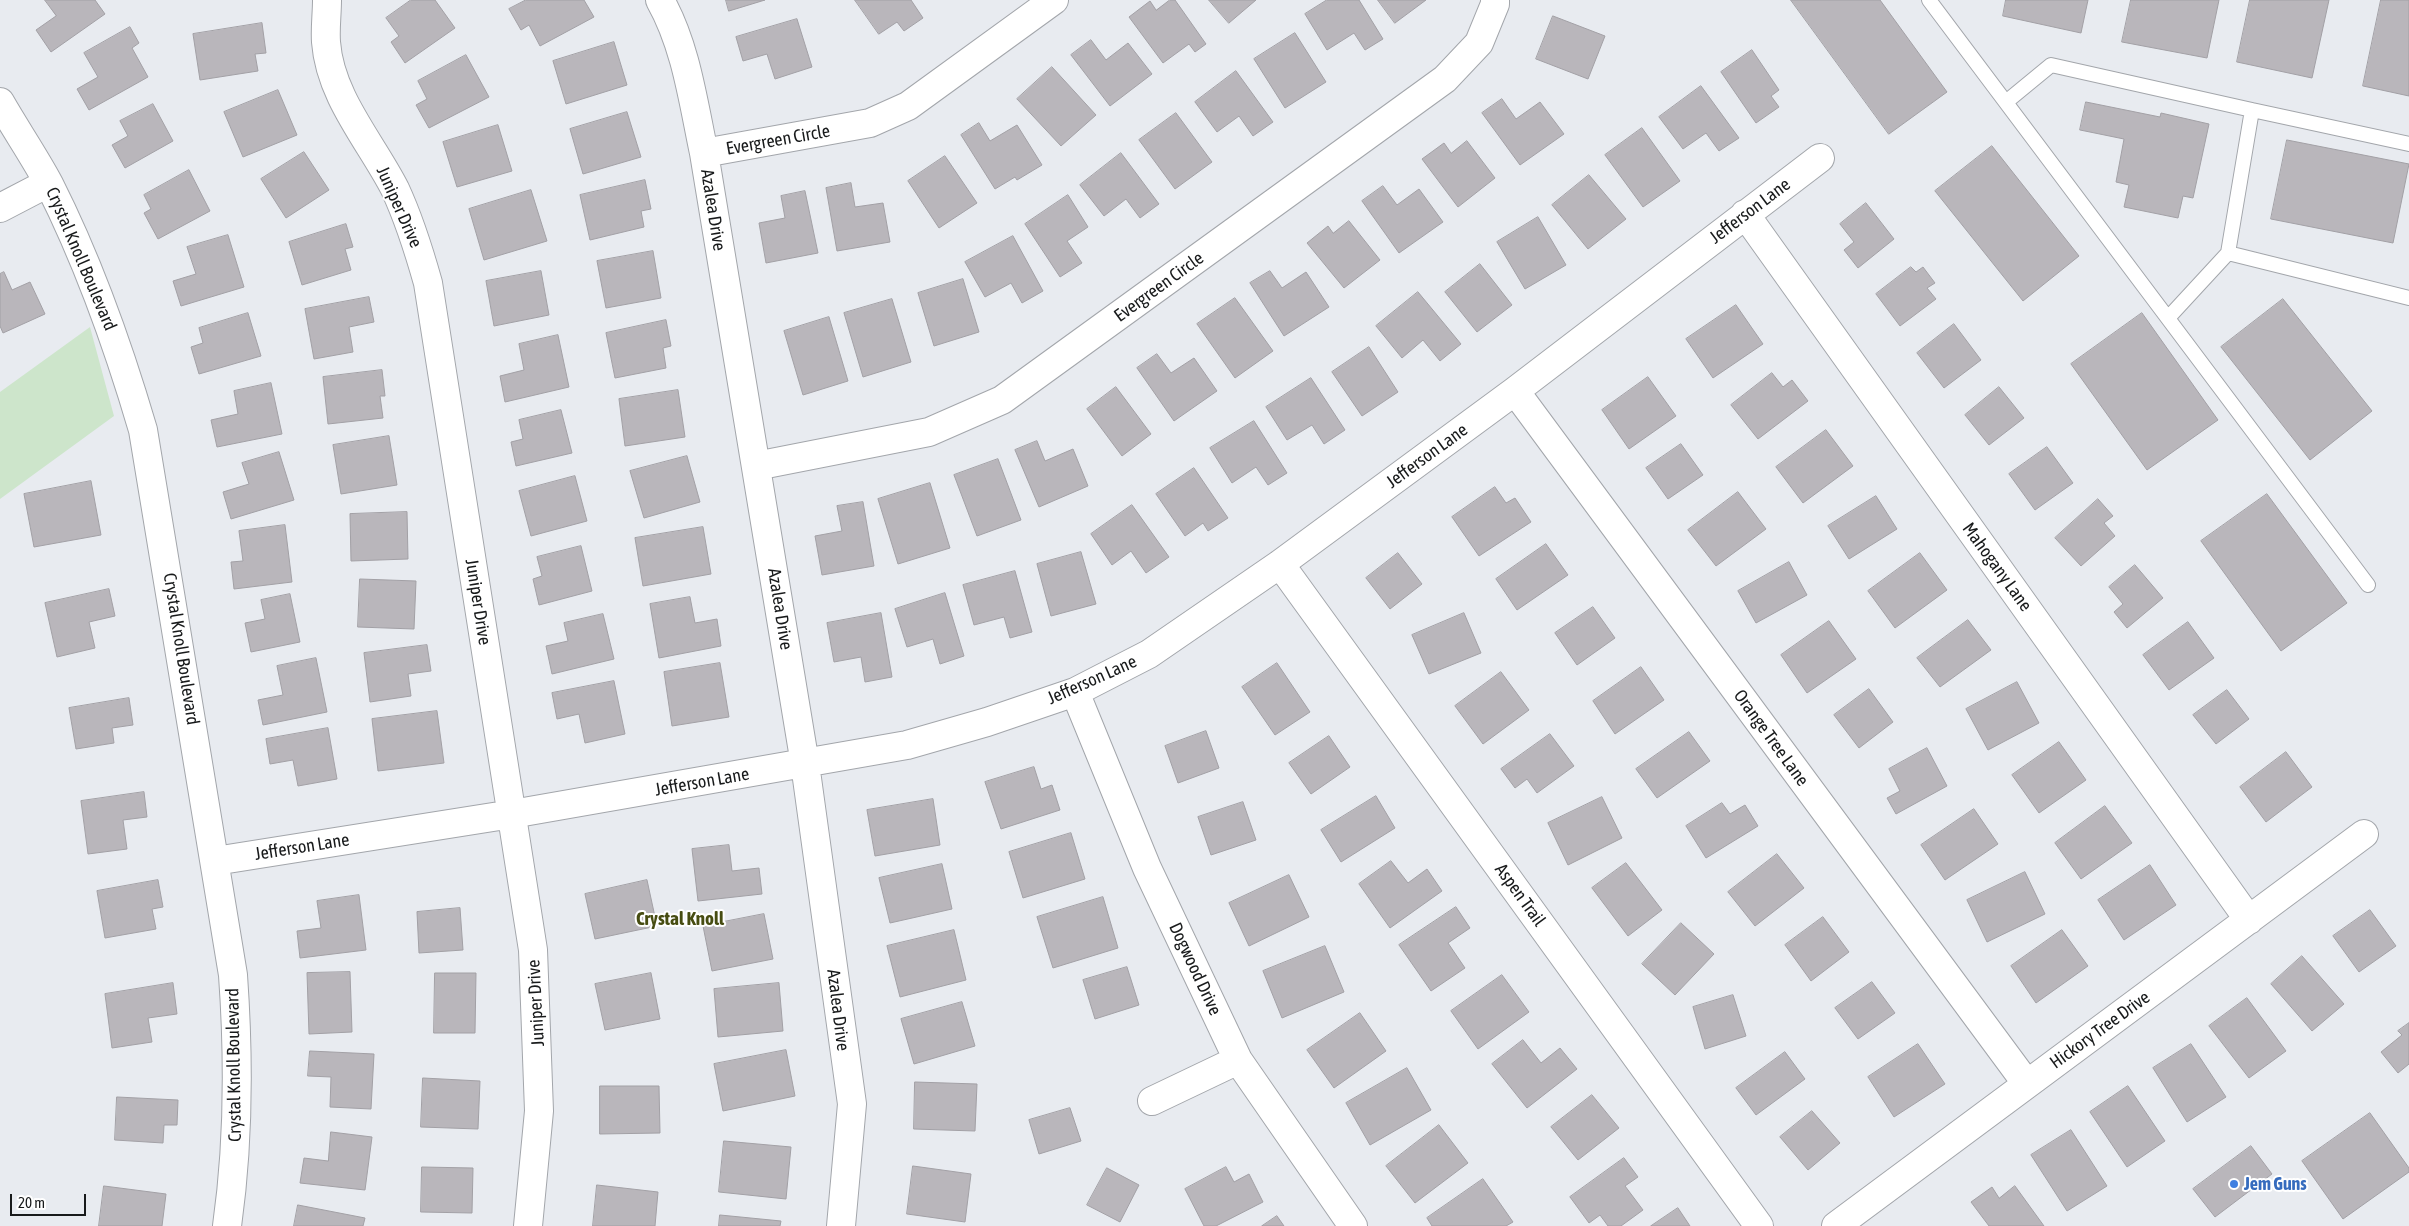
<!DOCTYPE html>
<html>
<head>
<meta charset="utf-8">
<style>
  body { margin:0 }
  #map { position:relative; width:2409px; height:1226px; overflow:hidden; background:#e8ebf0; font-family:"Asap Condensed",sans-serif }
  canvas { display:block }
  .scale { position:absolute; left:10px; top:1194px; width:76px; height:22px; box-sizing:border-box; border:2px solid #181a1b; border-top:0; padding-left:6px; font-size:15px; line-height:18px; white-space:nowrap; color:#181a1b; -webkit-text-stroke:4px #fff; paint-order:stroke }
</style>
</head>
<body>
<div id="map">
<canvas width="2409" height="1226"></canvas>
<div class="scale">20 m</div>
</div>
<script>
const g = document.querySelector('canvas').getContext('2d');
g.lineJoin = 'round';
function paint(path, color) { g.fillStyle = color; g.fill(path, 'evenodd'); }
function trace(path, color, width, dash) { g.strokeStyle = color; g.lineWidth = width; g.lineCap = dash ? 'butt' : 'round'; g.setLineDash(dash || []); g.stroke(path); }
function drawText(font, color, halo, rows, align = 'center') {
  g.font = font + ' "Asap Condensed",sans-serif'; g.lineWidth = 4; g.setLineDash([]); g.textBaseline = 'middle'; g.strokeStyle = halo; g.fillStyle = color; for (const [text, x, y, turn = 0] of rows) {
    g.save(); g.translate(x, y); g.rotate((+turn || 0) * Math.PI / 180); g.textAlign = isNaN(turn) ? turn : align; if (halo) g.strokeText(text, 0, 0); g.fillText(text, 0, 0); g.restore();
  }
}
paint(new Path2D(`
  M 90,327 L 114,416 L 0,499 L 0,392 Z`), '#cde5cb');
const building = new Path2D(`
  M 45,0 L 95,0 L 105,14 L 51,52 L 36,30 L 56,16 Z
  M 411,0 L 435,0 L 455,28 L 405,63 L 391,42 L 399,36 L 386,18 Z
  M 526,0 L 584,0 L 594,17 L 540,46 L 529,25 L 521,30 L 509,9 Z
  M 726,0 L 765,0 L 729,11 Z
  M 855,0 L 911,0 L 923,18 L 904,31 L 897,22 L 879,34 Z
  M 1170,0 L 1175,0 L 1206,44 L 1195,52 L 1189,44 L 1163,63 L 1129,17 L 1150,1 L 1156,10 Z
  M 1209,0 L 1256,0 L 1229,23 Z
  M 1327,0 L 1359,0 L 1383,39 L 1365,50 L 1354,33 L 1327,50 L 1305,14 Z
  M 1378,0 L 1426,0 L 1395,23 Z
  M 1791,0 L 1880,0 L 1947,92 L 1889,134 Z
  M 2006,0 L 2088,0 L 2081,33 L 2003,16 Z
  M 2131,0 L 2219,0 L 2207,58 L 2122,42 Z
  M 2250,0 L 2329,0 L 2312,78 L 2237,62 Z
  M 2381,0 L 2409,0 L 2409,96 L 2363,86 Z
  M 1553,16 L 1605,36 L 1588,79 L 1536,59 Z
  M 797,19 L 812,67 L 775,79 L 767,54 L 743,61 L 736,37 Z
  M 262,23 L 266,53 L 255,54 L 258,71 L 200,80 L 193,34 Z
  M 130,27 L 139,43 L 132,48 L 148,77 L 89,110 L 77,89 L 98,77 L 84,53 Z
  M 1295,33 L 1326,82 L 1285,108 L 1254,59 Z
  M 1091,40 L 1106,60 L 1128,43 L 1152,74 L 1110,106 L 1071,55 Z
  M 614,42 L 627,85 L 566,104 L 553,61 Z
  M 1752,50 L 1779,90 L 1771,96 L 1779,107 L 1756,123 L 1721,72 Z
  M 466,55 L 489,97 L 429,128 L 416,105 L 427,99 L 418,81 Z
  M 1052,67 L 1096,115 L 1061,146 L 1017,99 Z
  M 1236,71 L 1273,122 L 1253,136 L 1239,116 L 1217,132 L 1195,102 Z
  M 1701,86 L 1739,138 L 1719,151 L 1706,133 L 1683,149 L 1659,117 Z
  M 278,90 L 297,135 L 243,157 L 224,112 Z
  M 1502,99 L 1516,119 L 1540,102 L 1564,134 L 1520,165 L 1482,113 Z
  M 2086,102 L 2160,117 L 2161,113 L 2209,124 L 2193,198 L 2183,196 L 2178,218 L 2124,207 L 2129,185 L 2116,182 L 2124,139 L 2080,130 Z
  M 153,104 L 173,141 L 125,168 L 112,145 L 128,136 L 120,121 Z
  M 627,112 L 641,157 L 583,174 L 570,129 Z
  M 1176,113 L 1212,162 L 1175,189 L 1139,140 Z
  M 979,123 L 990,141 L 1017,125 L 1042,165 L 1017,180 L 1015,177 L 995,189 L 961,135 Z
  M 498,125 L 512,171 L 457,187 L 443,142 Z
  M 1642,128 L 1680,181 L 1643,207 L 1605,155 Z
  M 2287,140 L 2409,164 L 2393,243 L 2271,219 Z
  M 1467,141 L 1495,178 L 1458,207 L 1422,159 L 1444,143 L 1451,153 Z
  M 1992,146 L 2079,256 L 2023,301 L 1935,191 Z
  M 304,152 L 329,190 L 286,218 L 261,179 Z
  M 1121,153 L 1159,204 L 1140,218 L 1126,199 L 1104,216 L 1080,185 Z
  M 945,156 L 977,203 L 939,228 L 908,181 Z
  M 189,170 L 210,211 L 158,239 L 144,213 L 151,209 L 144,195 Z
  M 1589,175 L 1626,219 L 1588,249 L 1552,205 Z
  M 645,180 L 651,209 L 641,211 L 644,227 L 590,240 L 580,195 Z
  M 851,183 L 855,207 L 883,203 L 890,242 L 837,251 L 826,188 Z
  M 1383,186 L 1397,205 L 1419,189 L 1443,222 L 1399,253 L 1362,201 Z
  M 531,190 L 547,241 L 484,260 L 469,209 Z
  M 805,191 L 818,253 L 766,263 L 759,223 L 785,218 L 781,196 Z
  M 1068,195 L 1088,227 L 1067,241 L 1082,263 L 1060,277 L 1025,224 Z
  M 1866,203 L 1894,239 L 1858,268 L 1844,250 L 1854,242 L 1840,224 Z
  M 1538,217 L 1566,265 L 1525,289 L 1497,242 Z
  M 1349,221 L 1380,260 L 1344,288 L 1307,243 L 1328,226 L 1333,233 Z
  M 346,224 L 353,247 L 345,249 L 351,270 L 302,285 L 289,242 Z
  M 228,235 L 244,287 L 181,306 L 173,281 L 196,274 L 187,247 Z
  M 1013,236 L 1043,291 L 1022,303 L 1011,283 L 985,297 L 965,262 Z
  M 653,251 L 661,298 L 606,308 L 597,261 Z
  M 1480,264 L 1512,305 L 1477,332 L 1445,292 Z
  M 1911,267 L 1916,272 L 1923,267 L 1935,283 L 1927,288 L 1936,299 L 1900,326 L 1876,294 Z
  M 541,271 L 549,315 L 494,326 L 486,281 Z
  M 1270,271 L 1282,288 L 1306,272 L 1329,307 L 1284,336 L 1250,283 Z
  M 4,272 L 12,290 L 30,282 L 45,314 L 3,333 L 0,326 L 0,274 Z
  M 963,279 L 979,332 L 934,346 L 918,293 Z
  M 1418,292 L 1461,344 L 1440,361 L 1423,340 L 1402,358 L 1376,326 Z
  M 369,297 L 374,322 L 349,327 L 353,352 L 314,359 L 305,309 Z
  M 1235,298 L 1273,351 L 1235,378 L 1197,324 Z
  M 892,299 L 911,362 L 863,377 L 844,313 Z
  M 2283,299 L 2372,411 L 2310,460 L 2221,347 Z
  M 1736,305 L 1763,344 L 1713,378 L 1686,339 Z
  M 248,313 L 261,356 L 199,374 L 191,347 L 203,343 L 199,328 Z
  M 2142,313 L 2218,420 L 2147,470 L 2071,364 Z
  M 829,317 L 848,381 L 803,395 L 784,331 Z
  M 666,320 L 671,346 L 663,348 L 666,368 L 615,378 L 606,333 Z
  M 1954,324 L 1981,360 L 1944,388 L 1917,353 Z
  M 558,335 L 569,387 L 505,402 L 500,376 L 524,370 L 519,344 Z
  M 1369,347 L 1398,392 L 1362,416 L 1332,372 Z
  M 1157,354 L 1171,373 L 1194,358 L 1217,391 L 1174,421 L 1137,368 Z
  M 382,370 L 385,396 L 380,396 L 383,418 L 328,424 L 323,377 Z
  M 1772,373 L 1783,387 L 1792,380 L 1808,401 L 1758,439 L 1731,405 Z
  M 1648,377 L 1676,416 L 1629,449 L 1602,410 Z
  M 1311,378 L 1345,430 L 1324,444 L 1312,425 L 1287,440 L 1266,407 Z
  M 271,383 L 282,434 L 217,447 L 211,420 L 238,414 L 234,391 Z
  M 1116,387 L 1151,434 L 1122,456 L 1087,409 Z
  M 1999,387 L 2024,418 L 1989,445 L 1965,415 Z
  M 678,390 L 685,437 L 625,446 L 619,399 Z
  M 561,410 L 572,453 L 516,466 L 511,442 L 523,439 L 519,420 Z
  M 1254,421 L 1287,473 L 1268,485 L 1256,467 L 1232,483 L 1210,448 Z
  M 1826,430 L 1853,466 L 1803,503 L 1776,467 Z
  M 389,436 L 397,485 L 341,494 L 333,445 Z
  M 1037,441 L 1045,461 L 1073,449 L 1088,486 L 1039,507 L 1015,450 Z
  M 1681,444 L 1703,475 L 1668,499 L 1646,468 Z
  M 2047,447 L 2073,483 L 2035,510 L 2009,474 Z
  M 279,452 L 294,500 L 231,519 L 223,492 L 249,484 L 242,463 Z
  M 687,456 L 700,502 L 644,518 L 630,471 Z
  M 998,459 L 1021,520 L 977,536 L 954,475 Z
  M 1194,468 L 1228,518 L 1208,531 L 1203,523 L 1185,536 L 1156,494 Z
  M 575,476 L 587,521 L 531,536 L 519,491 Z
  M 91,481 L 101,535 L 34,547 L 24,494 Z
  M 930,483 L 950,548 L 898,564 L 878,499 Z
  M 1495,487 L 1506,503 L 1515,498 L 1531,522 L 1479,556 L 1452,517 Z
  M 1738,492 L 1766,529 L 1716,566 L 1688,530 Z
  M 2267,494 L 2347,603 L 2281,651 L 2201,541 Z
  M 1876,496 L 1897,529 L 1849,559 L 1828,526 Z
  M 2098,499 L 2113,516 L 2104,523 L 2115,536 L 2081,566 L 2055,538 Z
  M 863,502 L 874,566 L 822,575 L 815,536 L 842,531 L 837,506 Z
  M 1132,505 L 1169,557 L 1146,573 L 1131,551 L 1112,565 L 1091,534 Z
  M 407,512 L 408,559 L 351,561 L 350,514 Z
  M 285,525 L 292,582 L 234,589 L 231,562 L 243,561 L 239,531 Z
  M 703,527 L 711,574 L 643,586 L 635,538 Z
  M 1546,544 L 1568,575 L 1517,610 L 1496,579 Z
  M 581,546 L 592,591 L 539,605 L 533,579 L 542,576 L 537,557 Z
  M 1081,552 L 1096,604 L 1051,616 L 1037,564 Z
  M 1398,553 L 1422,584 L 1390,609 L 1366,578 Z
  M 1920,553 L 1947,590 L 1895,628 L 1868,591 Z
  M 1789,562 L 1807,595 L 1756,623 L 1738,591 Z
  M 2135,565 L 2163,598 L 2127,628 L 2114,612 L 2123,604 L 2109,587 Z
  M 1015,571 L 1032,632 L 1010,638 L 1004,617 L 974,625 L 963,585 Z
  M 360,579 L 416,581 L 414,629 L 358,627 Z
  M 109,589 L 115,616 L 89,622 L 95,648 L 57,657 L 45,603 Z
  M 945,593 L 964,656 L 940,664 L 933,639 L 907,647 L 895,609 Z
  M 290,594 L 300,642 L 251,652 L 245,623 L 265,619 L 261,600 Z
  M 690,597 L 695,623 L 717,619 L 721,646 L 659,658 L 650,604 Z
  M 1593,607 L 1615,638 L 1577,665 L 1555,633 Z
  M 881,613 L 892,677 L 865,682 L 861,657 L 834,662 L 827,623 Z
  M 1464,613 L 1481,653 L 1429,674 L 1412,635 Z
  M 603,614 L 614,659 L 552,674 L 546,646 L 568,641 L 564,623 Z
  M 1968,620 L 1991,650 L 1940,687 L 1917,658 Z
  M 1829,621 L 1856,659 L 1807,693 L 1781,655 Z
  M 2188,622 L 2214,658 L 2169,690 L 2143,655 Z
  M 427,645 L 431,671 L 408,674 L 411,696 L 370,702 L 364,653 Z
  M 316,658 L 327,712 L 263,725 L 258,700 L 283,695 L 277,666 Z
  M 720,663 L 729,717 L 672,726 L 664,672 Z
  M 1277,663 L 1310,712 L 1275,735 L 1242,687 Z
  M 1641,667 L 1664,700 L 1615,734 L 1593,701 Z
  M 1501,672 L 1529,710 L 1483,744 L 1455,706 Z
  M 614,681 L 625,734 L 585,743 L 579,714 L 557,719 L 552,693 Z
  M 2017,682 L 2039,723 L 1988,750 L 1966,709 Z
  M 1869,689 L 1893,722 L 1859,748 L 1834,715 Z
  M 2227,690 L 2249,719 L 2216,744 L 2193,715 Z
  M 129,698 L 133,725 L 112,728 L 114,743 L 76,749 L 69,708 Z
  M 437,711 L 444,763 L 378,771 L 372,719 Z
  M 328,728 L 337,779 L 298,786 L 293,760 L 270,764 L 266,739 Z
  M 1206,731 L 1219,768 L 1178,783 L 1165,746 Z
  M 1689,732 L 1710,761 L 1657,798 L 1636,769 Z
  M 1550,734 L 1574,766 L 1537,793 L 1527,779 L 1515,788 L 1501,769 Z
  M 1329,736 L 1350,767 L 1311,794 L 1289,763 Z
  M 2059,742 L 2086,780 L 2039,813 L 2012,775 Z
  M 1927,748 L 1947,786 L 1896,814 L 1887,798 L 1900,791 L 1889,769 Z
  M 2286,752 L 2312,787 L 2266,822 L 2240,787 Z
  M 1034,767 L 1041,789 L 1052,785 L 1060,810 L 1001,829 L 985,782 Z
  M 144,792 L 147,817 L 123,820 L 127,849 L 88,854 L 81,801 Z
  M 1376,796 L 1395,828 L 1341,862 L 1321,830 Z
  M 1602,797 L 1622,838 L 1568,865 L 1548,823 Z
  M 933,799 L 940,845 L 875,856 L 867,810 Z
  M 1243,802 L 1256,840 L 1211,855 L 1198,817 Z
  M 1722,803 L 1730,814 L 1745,805 L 1758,826 L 1706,858 L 1686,826 Z
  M 2105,806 L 2132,843 L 2081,879 L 2055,843 Z
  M 1974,809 L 1998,844 L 1945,880 L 1921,845 Z
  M 1071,833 L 1085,879 L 1023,898 L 1009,852 Z
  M 729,845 L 732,871 L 759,868 L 762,894 L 698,901 L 692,849 Z
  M 1777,854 L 1804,888 L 1755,926 L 1728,892 Z
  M 1391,861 L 1408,883 L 1427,869 L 1442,891 L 1390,928 L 1359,884 Z
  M 1626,863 L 1662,910 L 1628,936 L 1592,888 Z
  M 942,864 L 952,909 L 890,923 L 879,878 Z
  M 2150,865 L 2176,905 L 2124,940 L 2098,900 Z
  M 2025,872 L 2045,914 L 1987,942 L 1967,900 Z
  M 1289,875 L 1309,917 L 1249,946 L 1229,903 Z
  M 158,880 L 163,907 L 152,909 L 156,929 L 105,938 L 97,891 Z
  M 647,880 L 657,926 L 595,939 L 585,894 Z
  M 359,895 L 366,950 L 300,958 L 297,931 L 321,928 L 317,901 Z
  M 1103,897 L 1118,948 L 1053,968 L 1037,917 Z
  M 1456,907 L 1470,928 L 1448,943 L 1465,968 L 1431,991 L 1399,945 Z
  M 460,908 L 463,950 L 419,953 L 417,912 Z
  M 2370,910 L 2396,946 L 2359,972 L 2333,936 Z
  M 764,914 L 773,959 L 712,971 L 703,926 Z
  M 1823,917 L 1849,952 L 1811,981 L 1785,945 Z
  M 1681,923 L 1714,954 L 1675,995 L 1642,964 Z
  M 954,930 L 966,980 L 900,997 L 887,946 Z
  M 2062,930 L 2088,966 L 2036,1003 L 2011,966 Z
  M 1325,946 L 1344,992 L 1282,1018 L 1263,971 Z
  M 2302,956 L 2344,1004 L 2312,1031 L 2271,984 Z
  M 1127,967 L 1139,1005 L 1095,1019 L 1083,980 Z
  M 350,972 L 352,1032 L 309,1034 L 307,973 Z
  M 435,973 L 476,973 L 475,1033 L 434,1033 Z
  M 651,973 L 660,1019 L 605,1030 L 595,984 Z
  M 1502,975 L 1529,1012 L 1478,1049 L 1451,1011 Z
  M 1872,982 L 1895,1013 L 1858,1039 L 1835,1008 Z
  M 173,983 L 177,1014 L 148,1018 L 152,1042 L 112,1048 L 105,994 Z
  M 779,983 L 783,1031 L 718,1037 L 714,989 Z
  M 1733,995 L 1746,1036 L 1705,1049 L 1693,1007 Z
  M 2247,998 L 2286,1051 L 2249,1078 L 2209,1026 Z
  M 962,1002 L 975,1046 L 914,1064 L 901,1019 Z
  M 1360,1013 L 1386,1051 L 1334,1088 L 1307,1050 Z
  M 2409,1023 L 2409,1064 L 2398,1073 L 2381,1052 L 2402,1035 L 2398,1031 Z
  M 1523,1040 L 1541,1063 L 1560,1048 L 1577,1069 L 1527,1108 L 1492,1064 Z
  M 1918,1044 L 1945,1084 L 1894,1117 L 1868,1077 Z
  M 2191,1044 L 2226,1097 L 2187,1122 L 2153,1068 Z
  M 786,1050 L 795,1096 L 723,1111 L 714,1064 Z
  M 310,1051 L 374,1054 L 371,1109 L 330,1107 L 331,1077 L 308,1076 Z
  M 1785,1052 L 1805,1079 L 1756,1115 L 1736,1088 Z
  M 1407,1068 L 1431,1110 L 1370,1145 L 1346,1103 Z
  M 423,1078 L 480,1081 L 478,1129 L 421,1127 Z
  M 915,1082 L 977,1084 L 975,1131 L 914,1129 Z
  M 600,1086 L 659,1086 L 660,1133 L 600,1134 Z
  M 2128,1086 L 2165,1141 L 2127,1167 L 2090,1112 Z
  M 1592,1095 L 1619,1128 L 1578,1160 L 1551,1127 Z
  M 117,1097 L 178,1100 L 177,1125 L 164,1125 L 163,1143 L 115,1140 Z
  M 1070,1108 L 1081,1141 L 1039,1154 L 1029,1120 Z
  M 1812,1111 L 1840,1143 L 1808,1170 L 1780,1137 Z
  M 2370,1113 L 2409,1168 L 2409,1172 L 2343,1219 L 2302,1161 Z
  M 1439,1125 L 1468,1163 L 1415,1203 L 1386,1166 Z
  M 2071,1130 L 2107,1186 L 2067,1211 L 2031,1155 Z
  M 331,1132 L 372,1137 L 365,1190 L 300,1183 L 304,1158 L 328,1161 Z
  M 724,1141 L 791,1147 L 786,1199 L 719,1192 Z
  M 2251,1146 L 2272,1174 L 2215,1217 L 2193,1189 Z
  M 1624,1158 L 1638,1177 L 1625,1186 L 1643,1210 L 1621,1226 L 1608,1226 L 1600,1215 L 1589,1223 L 1570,1197 Z
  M 913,1166 L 971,1174 L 965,1222 L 907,1214 Z
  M 422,1167 L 473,1168 L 472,1213 L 421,1212 Z
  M 1226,1167 L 1234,1182 L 1249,1174 L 1263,1202 L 1216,1226 L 1204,1226 L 1185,1189 Z
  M 1107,1168 L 1139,1185 L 1120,1222 L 1087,1205 Z
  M 1483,1179 L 1513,1222 L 1506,1226 L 1432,1226 L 1427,1218 Z
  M 597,1185 L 658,1192 L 655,1226 L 593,1226 Z
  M 104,1186 L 166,1194 L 162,1226 L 99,1226 Z
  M 2015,1186 L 2044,1226 L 1989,1226 L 1971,1202 L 1992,1187 L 1999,1198 Z
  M 298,1205 L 365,1218 L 363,1226 L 294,1226 Z
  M 1678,1208 L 1690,1226 L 1651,1226 Z
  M 720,1215 L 781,1221 L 780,1226 L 719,1226 Z
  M 1277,1216 L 1284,1226 L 1262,1226 Z`);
paint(building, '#b9b6bb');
trace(building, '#a2a0a5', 1);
const lane = new Path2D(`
  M 1929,0 L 2368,585
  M 2006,102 L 2051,65 L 2252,110 L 2228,253
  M 2252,110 L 2409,144
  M 2168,318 L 2228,253 L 2409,298`);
const street = new Path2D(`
  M 327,0 C 327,14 325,28 326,42 C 330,97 371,142 395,189 C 409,219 419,251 428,283 L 533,950 L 539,1111 L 528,1226
  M 660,0 C 686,46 693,101 704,153 L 805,764 L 852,1104 L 841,1226
  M 0,102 C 16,130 34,156 49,184 C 89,263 118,345 143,430 L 233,975 C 239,1060 239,1142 227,1226
  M 704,153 L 870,123 L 908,106 L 1054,0
  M 0,208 L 48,183
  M 1745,214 L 2249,920
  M 1515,391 L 2027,1084
  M 756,466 L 929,432 L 1002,400 L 1445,79 L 1479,43 L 1495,4 L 1495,0
  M 1280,564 L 1759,1226
  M 1075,692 L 1147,868 L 1238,1060 L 1353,1226
  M 215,861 L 512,814 L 907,745 L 987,722 L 1075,692 L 1149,654 L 1280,564 L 1515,391 L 1820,158
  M 1152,1101 L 1238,1060
  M 1836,1226 L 2364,834`);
trace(lane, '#a3a6ab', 16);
trace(street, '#a3a6ab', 30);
trace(lane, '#fff', 14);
trace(street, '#fff', 28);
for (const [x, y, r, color] of [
  [2234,1184,5,"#3f7fe0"]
]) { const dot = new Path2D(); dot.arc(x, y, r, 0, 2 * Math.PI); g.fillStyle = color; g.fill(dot); trace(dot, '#fff', 2); }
drawText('18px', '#181a1b', '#fff', [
  ["Evergreen Circle",778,140,-10],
  ["Juniper Drive",399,207,66],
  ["Azalea Drive",713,210,81],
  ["Jefferson Lane",1750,211,-37],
  ["Crystal Knoll Boulevard",81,259,67],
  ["Evergreen Circle",1159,287,-36],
  ["Jefferson Lane",1427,456,-36],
  ["Mahogany Lane",1997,567,54],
  ["Juniper Drive",478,602,81],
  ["Azalea Drive",780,609,81],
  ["Crystal Knoll Boulevard",181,649,81],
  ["Jefferson Lane",1092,680,-24],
  ["Orange Tree Lane",1771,738,54],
  ["Jefferson Lane",702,782,-10],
  ["Jefferson Lane",302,847,-9],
  ["Aspen Trail",1520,895,54],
  ["Dogwood Drive",1195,969,65],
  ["Juniper Drive",536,1003,-93],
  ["Azalea Drive",838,1010,83],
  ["Hickory Tree Drive",2100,1030,-36],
  ["Crystal Knoll Boulevard",234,1065,-91]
]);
drawText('bold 18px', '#366cbe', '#fff', [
  ["Jem Guns",2244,1184]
], 'left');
drawText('bold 19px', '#464c11', '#fff', [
  ["Crystal Knoll",680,919]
]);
</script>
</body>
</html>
